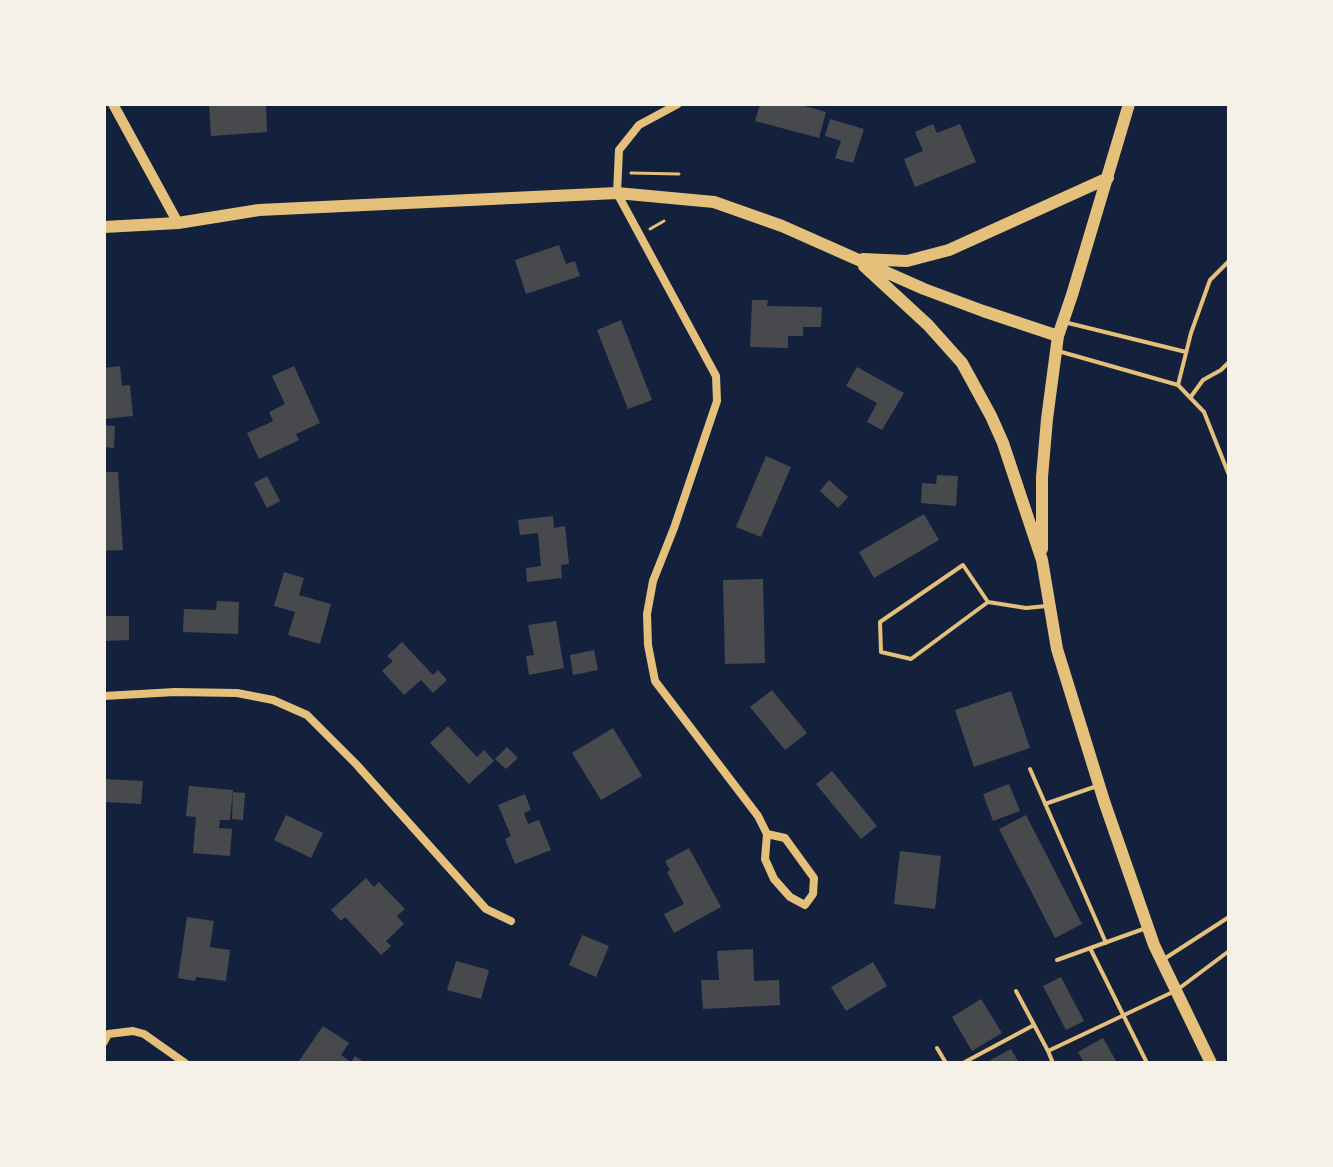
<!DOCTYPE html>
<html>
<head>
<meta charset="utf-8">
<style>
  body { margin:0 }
  #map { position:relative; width:1333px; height:1167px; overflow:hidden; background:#14213d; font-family:Poppins,sans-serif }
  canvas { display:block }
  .frame { position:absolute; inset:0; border:106px solid #f6f1e7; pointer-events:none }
</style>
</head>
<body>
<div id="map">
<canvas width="1333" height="1167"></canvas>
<div class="frame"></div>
</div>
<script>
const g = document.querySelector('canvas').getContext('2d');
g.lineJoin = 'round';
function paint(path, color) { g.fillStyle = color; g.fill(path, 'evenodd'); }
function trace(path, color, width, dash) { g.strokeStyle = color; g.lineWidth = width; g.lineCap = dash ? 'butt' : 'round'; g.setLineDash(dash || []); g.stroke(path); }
paint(new Path2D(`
  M 209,104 L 226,104 L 226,106 L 266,104 L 267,132 L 211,136 Z
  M 760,104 L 797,104 L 826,112 L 819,138 L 755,121 Z
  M 830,119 L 864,129 L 853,163 L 835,158 L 841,141 L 825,136 Z
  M 933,124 L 937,133 L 960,124 L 976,162 L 915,187 L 904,159 L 923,151 L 915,132 Z
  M 559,245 L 566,264 L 575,261 L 580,276 L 526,294 L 515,260 Z
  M 752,300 L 768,300 L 767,306 L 822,307 L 821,327 L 803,327 L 803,336 L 788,336 L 788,348 L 750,347 Z
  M 621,320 L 652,400 L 628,409 L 597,330 Z
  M 120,366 L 122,386 L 130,385 L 133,416 L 104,419 L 104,368 Z
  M 294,366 L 320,423 L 296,434 L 299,440 L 259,459 L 247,433 L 273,421 L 269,412 L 285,404 L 272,376 Z
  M 857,367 L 904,393 L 882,430 L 867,422 L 877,403 L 846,386 Z
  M 104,425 L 115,426 L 114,448 L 104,447 Z
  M 766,456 L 791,467 L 761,537 L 736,527 Z
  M 104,472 L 118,472 L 123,550 L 104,551 Z
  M 937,475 L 958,476 L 956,506 L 921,503 L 922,483 L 936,484 Z
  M 267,476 L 280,501 L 267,508 L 254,483 Z
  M 829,480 L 848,497 L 838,508 L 820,491 Z
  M 924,514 L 939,540 L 874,578 L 859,552 Z
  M 553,516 L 554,528 L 565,526 L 569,564 L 561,565 L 562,578 L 527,582 L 526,568 L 541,566 L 538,533 L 520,535 L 518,520 Z
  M 284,572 L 304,578 L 299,595 L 331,604 L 320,644 L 288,635 L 295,612 L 274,606 Z
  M 763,579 L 765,663 L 725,664 L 723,580 Z
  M 217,601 L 239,602 L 238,634 L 183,632 L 184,609 L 216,610 Z
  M 104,616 L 129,616 L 129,640 L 104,641 Z
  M 556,621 L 564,668 L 529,675 L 526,656 L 534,655 L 528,625 Z
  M 402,642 L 433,675 L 438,670 L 447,680 L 433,693 L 421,680 L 404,695 L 382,671 L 393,661 L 387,656 Z
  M 594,650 L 598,670 L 573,675 L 570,655 Z
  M 772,690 L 807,733 L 785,750 L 750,707 Z
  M 1011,691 L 1030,748 L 974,767 L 955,710 Z
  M 448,726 L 477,757 L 484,750 L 494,761 L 469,784 L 430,743 Z
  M 613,728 L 642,776 L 601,800 L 572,753 Z
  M 507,747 L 518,758 L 506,769 L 495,759 Z
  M 832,771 L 877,826 L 861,839 L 816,784 Z
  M 104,779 L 143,781 L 141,804 L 104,802 Z
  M 1009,784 L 1020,811 L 993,821 L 983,794 Z
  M 189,786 L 233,790 L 230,820 L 220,820 L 219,828 L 232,829 L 230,856 L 193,853 L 196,817 L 186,816 Z
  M 233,792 L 245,793 L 243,820 L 232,819 Z
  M 525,794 L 531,810 L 524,813 L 528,824 L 539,820 L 551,850 L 515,864 L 505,839 L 511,836 L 498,805 Z
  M 286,815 L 323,833 L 311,858 L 274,840 Z
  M 1026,815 L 1082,924 L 1055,938 L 999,829 Z
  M 689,848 L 721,907 L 674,933 L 664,914 L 684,904 L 667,872 L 670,870 L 665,861 Z
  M 900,851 L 941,856 L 935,909 L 894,904 Z
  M 366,878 L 374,887 L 379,882 L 405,909 L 397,916 L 404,924 L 386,941 L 391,946 L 381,955 L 345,917 L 341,921 L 331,910 Z
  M 187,917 L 214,921 L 210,947 L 230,950 L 226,981 L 196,977 L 195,981 L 178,978 Z
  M 582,935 L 609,946 L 596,977 L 569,965 Z
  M 753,949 L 754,981 L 779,980 L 780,1005 L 703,1009 L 701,980 L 719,980 L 717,951 Z
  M 456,961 L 489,970 L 481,999 L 447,990 Z
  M 873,962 L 887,986 L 846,1011 L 831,987 Z
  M 1061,977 L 1084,1021 L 1066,1030 L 1043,986 Z
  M 981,999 L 1002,1033 L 972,1051 L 952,1017 Z
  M 323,1026 L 349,1043 L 341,1055 L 351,1062 L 355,1056 L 365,1063 L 302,1063 L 299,1061 Z
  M 1103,1038 L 1117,1063 L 1084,1063 L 1078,1052 Z
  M 1011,1049 L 1019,1063 L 985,1063 Z`), '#48494c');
trace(new Path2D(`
  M 631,173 L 679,174
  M 650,229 L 664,221`), '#e5c07b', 3);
trace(new Path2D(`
  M 1064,322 L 1186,352
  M 1058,351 L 1178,385 L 1204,412 L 1229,475
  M 1178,385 L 1191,333 L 1210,280 L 1229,261
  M 1190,398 L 1203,380 L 1221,370 L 1229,362
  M 988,602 L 963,565 L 880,622 L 881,652 L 911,659 L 988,602 L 1026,608 L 1047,606
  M 1030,769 L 1106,943
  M 1045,804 L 1097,786
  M 1090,948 L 1147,1063
  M 1164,959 L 1229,917
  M 1057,960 L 1146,928
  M 1016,991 L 1048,1051 L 1177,990 L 1229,951
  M 937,1048 L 946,1063
  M 1048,1051 L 1053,1063
  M 963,1063 L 1034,1025`), '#e5c07b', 4);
trace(new Path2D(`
  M 678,104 L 639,125 L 619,150 L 617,193 L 716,376 L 717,401 L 674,528 L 653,581 L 647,614 L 648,645 L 655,681 L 758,816 L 767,834 L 765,859 L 774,879 L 790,897 L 805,905 L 813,894 L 814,878 L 785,838 L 767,834
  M 104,696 L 175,692 L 237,693 L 273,700 L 307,715 L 356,764 L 486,909 L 511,921
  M 104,1042 L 108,1034 L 133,1031 L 144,1034 L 185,1063`), '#e5c07b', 8);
trace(new Path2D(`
  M 113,104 L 178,223`), '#e5c07b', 10);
trace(new Path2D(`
  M 104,227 L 178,223 L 259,210 L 617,193 L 714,202 L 782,226 L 924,289 L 983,311 L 1058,336
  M 863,259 L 907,261 L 949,250 L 1108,178
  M 864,266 L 928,325 L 962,363 L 991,416 L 1003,443 L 1042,560 L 1057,649 L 1104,801 L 1154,945 L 1211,1063
  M 1042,549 L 1042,477 L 1047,419 L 1058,336 L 1072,295 L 1129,104`), '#e5c07b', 12);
</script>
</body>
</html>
